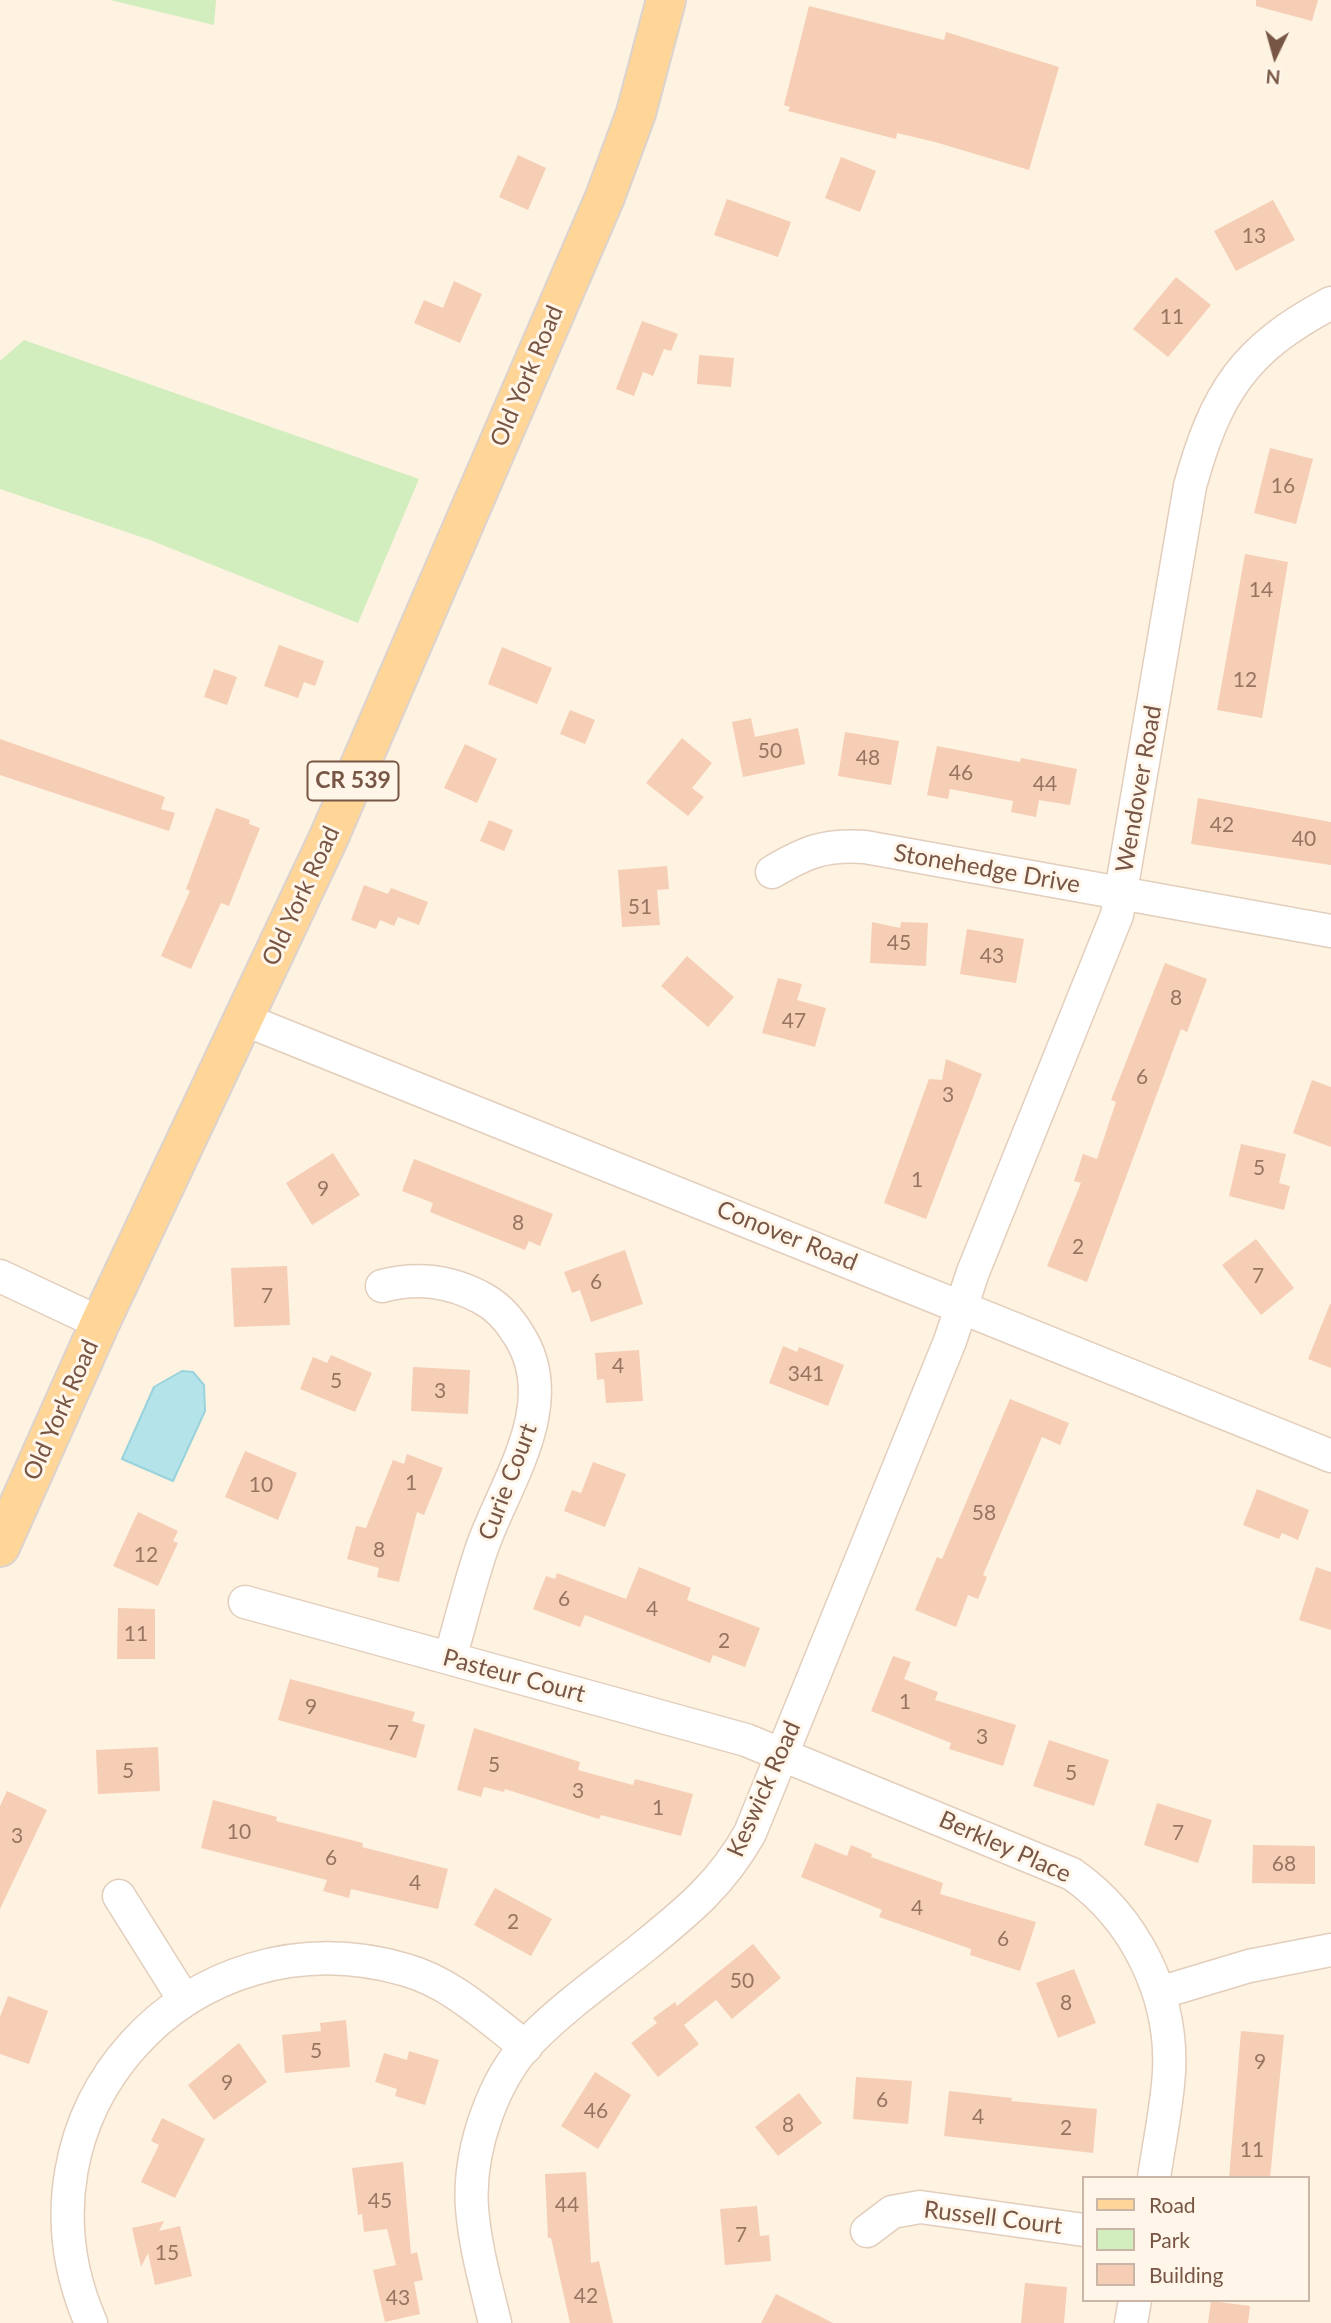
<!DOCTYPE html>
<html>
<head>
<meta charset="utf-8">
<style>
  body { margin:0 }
  #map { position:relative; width:1331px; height:2323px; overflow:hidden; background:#fef2e1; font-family:Lato,sans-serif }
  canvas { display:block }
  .legend { position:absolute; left:1082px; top:2176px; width:228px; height:126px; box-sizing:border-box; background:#fff6e9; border:2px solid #c9b6a7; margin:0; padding:9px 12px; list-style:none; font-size:21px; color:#785645 }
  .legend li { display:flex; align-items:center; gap:14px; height:35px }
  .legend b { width:35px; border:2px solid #c9b6a7 }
  .north { position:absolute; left:1240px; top:21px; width:70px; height:70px; -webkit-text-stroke:5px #fff6e9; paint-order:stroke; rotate:185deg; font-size:19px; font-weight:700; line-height:28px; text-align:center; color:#785645 }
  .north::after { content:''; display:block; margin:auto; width:24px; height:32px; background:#785645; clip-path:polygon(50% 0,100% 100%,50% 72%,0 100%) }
</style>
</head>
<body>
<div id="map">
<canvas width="1331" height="2323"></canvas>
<ul class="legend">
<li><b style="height:9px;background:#ffd697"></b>Road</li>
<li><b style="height:19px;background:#d2edbe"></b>Park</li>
<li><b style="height:19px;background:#f6ceb6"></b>Building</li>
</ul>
<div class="north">N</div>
</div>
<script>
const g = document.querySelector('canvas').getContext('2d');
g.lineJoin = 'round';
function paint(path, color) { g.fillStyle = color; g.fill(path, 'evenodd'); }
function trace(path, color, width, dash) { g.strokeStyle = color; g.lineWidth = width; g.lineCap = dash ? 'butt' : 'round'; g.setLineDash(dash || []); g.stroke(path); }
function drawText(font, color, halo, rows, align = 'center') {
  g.font = font + ' Lato,sans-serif'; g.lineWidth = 6; g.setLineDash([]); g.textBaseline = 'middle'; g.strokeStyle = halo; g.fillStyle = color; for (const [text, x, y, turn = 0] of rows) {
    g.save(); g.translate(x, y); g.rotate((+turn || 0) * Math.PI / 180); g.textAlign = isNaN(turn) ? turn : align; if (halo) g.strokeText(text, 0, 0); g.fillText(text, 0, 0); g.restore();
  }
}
paint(new Path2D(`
  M 110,0 L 216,0 L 214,25 Z
  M 24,340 L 419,479 L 358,623 L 150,540 L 0,489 L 0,361 Z`), '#d2edbe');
const water = new Path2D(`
  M 182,1371 L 193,1372 L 204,1385 L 205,1411 L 173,1481 L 122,1459 L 154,1387 Z`);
paint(water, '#b4e3ea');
trace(water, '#99d3dc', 2);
paint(new Path2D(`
  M 1256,0 L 1318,0 L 1312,21 L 1256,6 Z
  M 809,6 L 944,40 L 946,32 L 1059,67 L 1029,170 L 935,142 L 897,133 L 896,139 L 788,111 L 790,107 L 784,105 Z
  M 518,155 L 546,168 L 528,210 L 499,197 Z
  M 841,157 L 876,171 L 860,212 L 825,198 Z
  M 727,199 L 791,222 L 778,257 L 714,235 Z
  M 1273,200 L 1295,240 L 1236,271 L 1214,231 Z
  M 1176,277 L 1211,305 L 1168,357 L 1133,329 Z
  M 454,281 L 482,294 L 460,343 L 414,323 L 424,300 L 443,308 Z
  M 642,321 L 678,334 L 671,351 L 664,349 L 653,376 L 643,372 L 634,396 L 616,389 Z
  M 699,355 L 734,358 L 731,387 L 697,384 Z
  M 1270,448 L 1313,459 L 1296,524 L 1254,513 Z
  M 1245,554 L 1288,562 L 1262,718 L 1217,710 Z
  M 279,645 L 324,661 L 315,686 L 304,682 L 298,698 L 264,686 Z
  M 502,647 L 552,668 L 537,704 L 488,684 Z
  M 214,669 L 237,677 L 227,705 L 204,697 Z
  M 570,710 L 595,720 L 585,744 L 560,734 Z
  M 751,718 L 755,737 L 798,728 L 805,764 L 743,777 L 732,722 Z
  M 845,732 L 899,741 L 891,785 L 838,776 Z
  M 682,738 L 712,763 L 692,788 L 704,797 L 688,816 L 646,783 Z
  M 0,739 L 165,797 L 161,809 L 175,813 L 169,831 L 0,775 Z
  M 465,744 L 497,759 L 477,803 L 444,788 Z
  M 937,746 L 1020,762 L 1021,758 L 1077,769 L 1070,805 L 1039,800 L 1036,817 L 1011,812 L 1013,801 L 950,789 L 948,799 L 927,795 Z
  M 1198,798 L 1331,822 L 1331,865 L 1191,844 Z
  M 216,808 L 250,820 L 249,824 L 260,828 L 229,906 L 221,903 L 191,969 L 161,956 L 190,891 L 186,889 Z
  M 489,820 L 513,830 L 504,851 L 480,841 Z
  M 667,866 L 669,889 L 657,890 L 660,925 L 622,927 L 618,870 Z
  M 364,885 L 388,894 L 391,888 L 428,902 L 419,925 L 398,917 L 394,926 L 380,920 L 376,929 L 351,920 Z
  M 872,922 L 900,928 L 901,922 L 928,923 L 926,966 L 870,963 Z
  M 967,929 L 1024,939 L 1016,983 L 960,974 Z
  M 687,956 L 734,997 L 708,1027 L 661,986 Z
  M 1165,963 L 1207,979 L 1187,1032 L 1181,1029 L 1087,1282 L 1047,1266 L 1081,1183 L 1074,1181 L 1083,1154 L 1097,1159 L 1116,1102 L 1111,1100 Z
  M 778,978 L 802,984 L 797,1000 L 826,1008 L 815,1047 L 762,1033 Z
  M 946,1059 L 982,1074 L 926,1219 L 884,1203 L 929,1079 L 942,1080 Z
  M 1312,1080 L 1331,1087 L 1331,1147 L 1293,1133 Z
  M 1241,1144 L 1286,1154 L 1279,1183 L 1290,1186 L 1284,1210 L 1229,1196 Z
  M 333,1153 L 360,1195 L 312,1225 L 286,1183 Z
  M 414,1159 L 553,1214 L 540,1246 L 529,1241 L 525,1250 L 430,1212 L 433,1203 L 402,1191 Z
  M 1256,1239 L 1294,1288 L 1261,1315 L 1222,1265 Z
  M 625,1250 L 643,1304 L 591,1322 L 580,1290 L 572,1293 L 564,1272 Z
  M 287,1266 L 290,1325 L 234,1327 L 231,1268 Z
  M 1330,1304 L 1331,1304 L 1331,1368 L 1308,1359 Z
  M 783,1346 L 797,1352 L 799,1347 L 844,1365 L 828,1406 L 769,1383 Z
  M 639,1350 L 643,1401 L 606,1403 L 604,1379 L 597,1380 L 595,1353 Z
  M 331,1355 L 372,1373 L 355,1412 L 300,1389 L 313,1357 L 327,1363 Z
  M 413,1367 L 470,1370 L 468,1414 L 411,1411 Z
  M 1010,1399 L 1069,1423 L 1060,1445 L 1042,1437 L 983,1575 L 987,1577 L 978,1599 L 968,1595 L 956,1627 L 915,1610 L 937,1557 L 942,1559 Z
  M 245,1451 L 297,1473 L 278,1520 L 225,1497 Z
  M 407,1454 L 443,1468 L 424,1515 L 417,1512 L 399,1582 L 377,1577 L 379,1568 L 347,1559 L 356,1526 L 366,1528 L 393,1460 L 404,1464 Z
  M 593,1462 L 626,1474 L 605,1527 L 564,1511 L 572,1490 L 581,1493 Z
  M 1257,1489 L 1309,1510 L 1298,1540 L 1282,1533 L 1279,1539 L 1243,1525 Z
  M 138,1512 L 178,1531 L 173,1541 L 178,1543 L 158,1586 L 113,1566 Z
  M 639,1567 L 691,1588 L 687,1600 L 760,1628 L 745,1667 L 713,1655 L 710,1663 L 585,1615 L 580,1627 L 533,1609 L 546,1576 L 555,1579 L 557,1573 L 626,1599 Z
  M 1316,1567 L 1331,1572 L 1331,1630 L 1299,1620 Z
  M 118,1608 L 155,1609 L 155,1659 L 117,1659 Z
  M 893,1656 L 911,1662 L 904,1679 L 938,1692 L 935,1700 L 1016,1725 L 1003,1766 L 949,1749 L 951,1743 L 871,1711 Z
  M 290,1679 L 415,1712 L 412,1721 L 425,1725 L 416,1758 L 278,1720 Z
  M 474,1728 L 580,1762 L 578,1770 L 633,1785 L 635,1779 L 693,1794 L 681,1836 L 601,1815 L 599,1819 L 505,1789 L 504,1792 L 484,1787 L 481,1797 L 457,1790 Z
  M 1049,1740 L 1109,1760 L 1094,1806 L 1033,1786 Z
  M 158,1747 L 160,1791 L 98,1794 L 96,1750 Z
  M 7,1791 L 47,1810 L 0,1909 L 0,1806 Z
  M 213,1800 L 277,1817 L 276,1821 L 363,1843 L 362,1847 L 448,1869 L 438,1909 L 351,1889 L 349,1898 L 323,1891 L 327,1880 L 201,1848 Z
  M 1157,1803 L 1212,1820 L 1198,1863 L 1144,1845 Z
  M 815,1843 L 847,1856 L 851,1845 L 872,1854 L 871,1857 L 943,1883 L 940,1894 L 1036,1922 L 1020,1971 L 970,1955 L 971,1949 L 879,1917 L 882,1910 L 801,1877 Z
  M 1253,1845 L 1315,1846 L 1315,1884 L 1252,1883 Z
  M 495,1888 L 552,1919 L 531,1956 L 474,1925 Z
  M 753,1944 L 781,1978 L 732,2019 L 716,2000 L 684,2025 L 699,2044 L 658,2077 L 631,2043 L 657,2023 L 653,2018 L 675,2002 L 677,2006 Z
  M 1074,1969 L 1096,2023 L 1058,2038 L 1036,1983 Z
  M 8,1996 L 48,2011 L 29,2064 L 0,2054 L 0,2017 Z
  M 346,2020 L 350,2067 L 285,2073 L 282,2035 L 321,2031 L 320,2023 Z
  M 1241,2031 L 1284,2035 L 1270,2178 L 1229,2178 Z
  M 239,2043 L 267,2082 L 214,2120 L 188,2085 Z
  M 409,2051 L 439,2060 L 425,2105 L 395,2096 L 397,2089 L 375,2082 L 384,2053 L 407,2060 Z
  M 595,2072 L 631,2095 L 598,2149 L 561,2126 Z
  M 856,2077 L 912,2081 L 908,2124 L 853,2119 Z
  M 949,2091 L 1012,2098 L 1011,2101 L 1097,2109 L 1093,2153 L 944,2136 Z
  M 799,2093 L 822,2123 L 778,2156 L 755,2127 Z
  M 162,2118 L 205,2139 L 175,2198 L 141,2182 L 159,2145 L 151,2141 Z
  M 403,2162 L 411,2254 L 417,2252 L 423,2280 L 414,2282 L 420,2314 L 385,2322 L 373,2270 L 396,2265 L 387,2229 L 364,2232 L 362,2214 L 358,2215 L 352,2168 Z
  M 586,2172 L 591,2263 L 599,2261 L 613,2323 L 570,2323 L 551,2238 L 548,2238 L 545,2174 Z
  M 757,2206 L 760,2236 L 769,2235 L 771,2261 L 725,2265 L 720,2209 Z
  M 164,2221 L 159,2231 L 180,2226 L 192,2276 L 155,2285 L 148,2253 L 141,2267 L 132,2228 Z
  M 1025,2283 L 1067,2287 L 1064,2323 L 1021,2323 Z
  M 776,2294 L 833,2323 L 761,2323 Z
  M 1211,2301 L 1250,2306 L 1248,2323 L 1208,2323 Z`), '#f6ceb6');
const minor = new Path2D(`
  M 772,872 C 806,852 825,844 865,847 L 1331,931
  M 243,1019 L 1331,1456
  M 0,1276 L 100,1323
  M 382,1286 C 417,1277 448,1280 480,1297 C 496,1305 509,1319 518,1334 C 563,1402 507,1479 483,1545 C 470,1582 461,1621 450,1658
  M 245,1602 L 746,1740 L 1072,1874 C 1135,1918 1173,1995 1169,2072 C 1167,2107 1159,2143 1154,2178
  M 119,1896 L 183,1998
  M 1159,1993 L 1249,1966 L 1331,1950
  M 867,2231 L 892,2212 L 920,2207 L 1084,2230
  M 91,2323 C 0,2114 190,1907 406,1970 C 452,1983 488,2018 526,2047
  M 495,2323 C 486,2285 475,2247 472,2208 C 468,2151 493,2077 534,2037 C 568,2003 609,1975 646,1945 C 689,1910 722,1883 750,1833 L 950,1341 L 973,1272 L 1117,915 L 1190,486 C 1216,392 1244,349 1331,303
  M 1131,2323 L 1135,2300`);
const major = new Path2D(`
  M 0,1547 L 100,1323 L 329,837 L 605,197 L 636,113 L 666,0`);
trace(minor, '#e3cebc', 35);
trace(major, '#dcd3cf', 42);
trace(minor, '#fff', 32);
trace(major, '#ffd697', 38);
drawText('21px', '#987461', null, [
  ["13",1254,236],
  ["11",1172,317],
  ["16",1283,486],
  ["14",1261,590],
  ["12",1245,680],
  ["50",770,751],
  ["48",868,758],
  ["46",961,773],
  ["44",1045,784],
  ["42",1222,825],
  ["40",1304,839],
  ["51",640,907],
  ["45",899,943],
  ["43",992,956],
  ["8",1176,998],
  ["47",794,1021],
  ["6",1142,1077],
  ["3",948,1095],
  ["5",1259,1168],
  ["1",917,1180],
  ["9",323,1189],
  ["8",518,1223],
  ["2",1078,1247],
  ["7",1258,1276],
  ["6",596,1282],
  ["7",267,1296],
  ["4",618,1366],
  ["341",806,1374],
  ["5",336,1381],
  ["3",440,1391],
  ["1",411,1483],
  ["10",261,1485],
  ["58",984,1513],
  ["8",379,1550],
  ["12",146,1555],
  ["6",564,1599],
  ["4",652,1609],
  ["11",136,1634],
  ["2",724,1641],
  ["1",905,1702],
  ["9",311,1707],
  ["7",393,1733],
  ["3",982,1737],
  ["5",494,1765],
  ["5",128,1771],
  ["5",1071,1773],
  ["3",578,1791],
  ["1",658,1808],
  ["10",239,1832],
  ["7",1178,1833],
  ["3",17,1836],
  ["6",331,1858],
  ["68",1284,1864],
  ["4",415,1883],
  ["4",917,1908],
  ["2",513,1922],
  ["6",1003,1939],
  ["50",742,1981],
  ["8",1066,2003],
  ["5",316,2051],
  ["9",1260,2062],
  ["9",227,2083],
  ["6",882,2100],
  ["46",596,2111],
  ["4",978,2117],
  ["8",788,2125],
  ["2",1066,2128],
  ["11",1252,2150],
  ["45",380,2201],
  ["44",567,2205],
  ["7",741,2235],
  ["15",167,2253],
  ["42",586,2296],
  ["43",398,2298]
]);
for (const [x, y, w] of [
  [353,781,91]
]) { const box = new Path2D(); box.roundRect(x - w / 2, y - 19.5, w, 39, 5); g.fillStyle = '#fff6e9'; g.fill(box); trace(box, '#785645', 2); }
drawText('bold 23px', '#785645', null, [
  ["CR 539",353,781]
]);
drawText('24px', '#785645', '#fff6e9', [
  ["Old York Road",527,376,-67],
  ["Wendover Road",1139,789,-80],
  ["Stonehedge Drive",987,869,10],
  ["Old York Road",301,896,-65],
  ["Conover Road",787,1236,22],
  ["Old York Road",61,1410,-66],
  ["Curie Court",508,1482,-69],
  ["Pasteur Court",514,1676,15],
  ["Keswick Road",764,1789,-66],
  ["Berkley Place",1005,1847,24],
  ["Russell Court",993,2218,7]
]);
</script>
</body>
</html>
